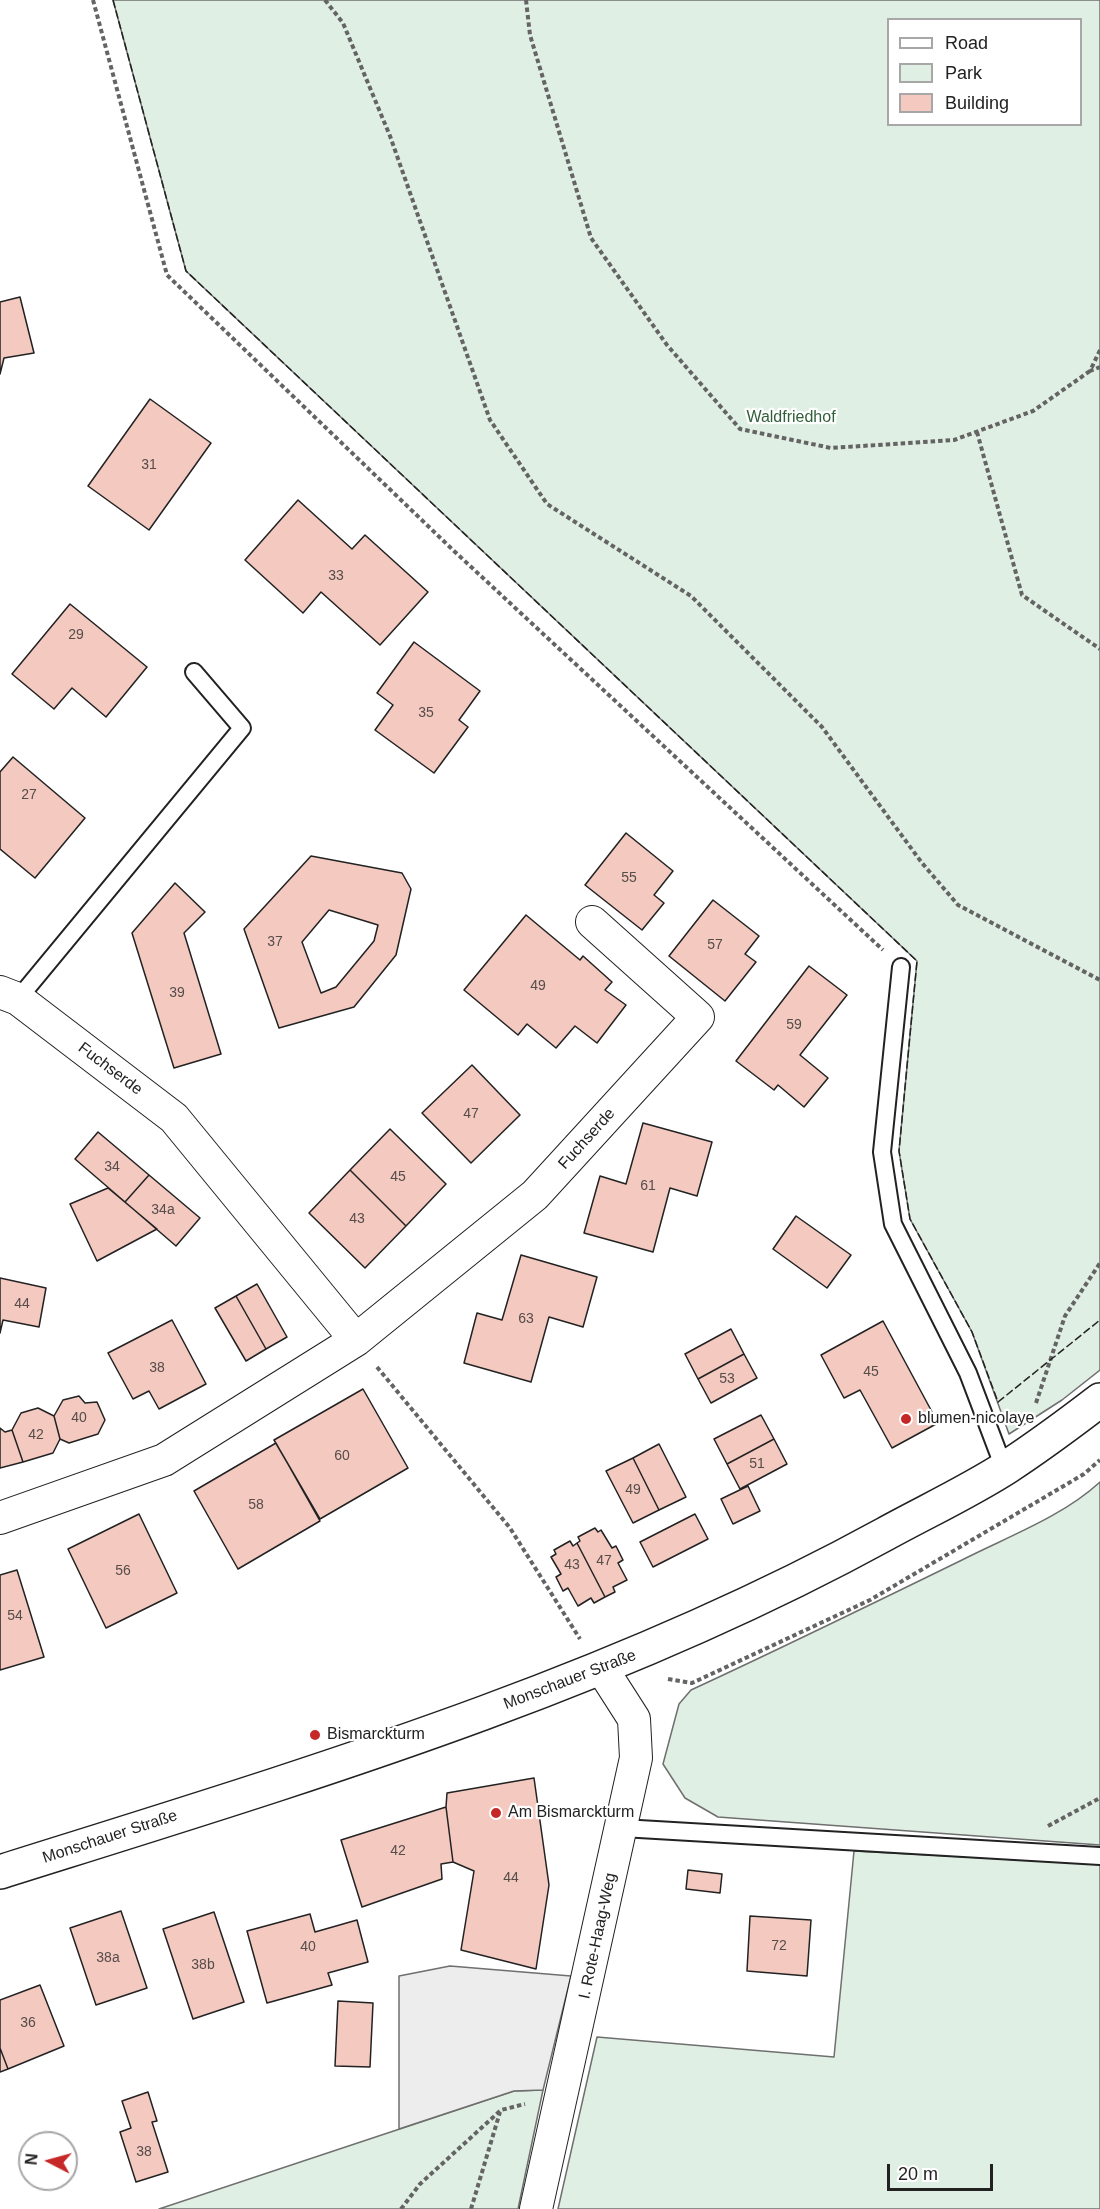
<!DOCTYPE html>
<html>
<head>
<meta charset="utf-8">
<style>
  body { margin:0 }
  #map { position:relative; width:1100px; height:2209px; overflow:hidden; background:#fff; font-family:Arial,sans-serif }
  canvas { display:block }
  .legend { position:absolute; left:887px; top:18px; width:195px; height:108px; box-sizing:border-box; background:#fff; border:2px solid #a7a7a7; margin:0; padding:8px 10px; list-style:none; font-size:18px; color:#222 }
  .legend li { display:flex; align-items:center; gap:12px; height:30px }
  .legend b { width:30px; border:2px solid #a7a7a7 }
  .north { position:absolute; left:18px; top:2131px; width:60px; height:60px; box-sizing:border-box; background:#fff; border:2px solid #a7a7a7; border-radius:50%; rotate:276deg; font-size:16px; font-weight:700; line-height:24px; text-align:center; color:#222 }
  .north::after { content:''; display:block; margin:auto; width:21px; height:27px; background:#c62828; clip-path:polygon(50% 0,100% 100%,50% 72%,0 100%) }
  .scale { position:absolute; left:887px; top:2164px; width:106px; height:27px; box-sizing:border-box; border:3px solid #222; border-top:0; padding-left:8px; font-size:18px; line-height:21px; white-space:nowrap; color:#222; -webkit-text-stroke:4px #fff; paint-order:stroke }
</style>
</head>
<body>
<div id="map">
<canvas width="1100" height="2209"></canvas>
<ul class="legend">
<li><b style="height:8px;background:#fff"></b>Road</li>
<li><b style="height:16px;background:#e0efe3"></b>Park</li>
<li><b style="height:16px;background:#f3c9c0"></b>Building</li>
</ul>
<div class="north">N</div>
<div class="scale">20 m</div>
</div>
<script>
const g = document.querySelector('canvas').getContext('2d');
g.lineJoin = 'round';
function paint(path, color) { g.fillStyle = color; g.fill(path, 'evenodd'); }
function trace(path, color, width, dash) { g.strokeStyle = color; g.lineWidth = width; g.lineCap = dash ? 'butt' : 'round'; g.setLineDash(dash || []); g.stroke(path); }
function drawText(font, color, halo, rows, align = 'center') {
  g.font = font + ' Arial,sans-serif'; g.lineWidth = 4.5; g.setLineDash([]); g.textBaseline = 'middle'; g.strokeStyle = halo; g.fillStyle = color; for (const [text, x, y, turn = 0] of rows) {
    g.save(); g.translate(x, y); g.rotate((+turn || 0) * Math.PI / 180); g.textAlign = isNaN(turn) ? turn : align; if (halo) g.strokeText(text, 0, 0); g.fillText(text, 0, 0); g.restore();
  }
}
const green = new Path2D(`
  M 113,0 L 1100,0 L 1100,1370 L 1062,1400 L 1009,1434 L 972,1332 L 910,1219 L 899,1151 L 917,961 L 186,271 ZM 888,20 L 1080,20 L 1080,124 L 888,124 Z
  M 1100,1482 L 1100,1845 L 718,1817 L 685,1798 L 663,1764 L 679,1704 L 691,1690 C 782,1648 872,1604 962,1560 C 1007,1537 1062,1517 1100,1482 Z
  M 854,1851 L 1100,1864 L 1100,2209 L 558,2209 L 597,2037 L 834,2057 Z
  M 543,2090 L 518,2209 L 159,2209 L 514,2091 Z`);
paint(green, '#e0efe3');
trace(green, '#6f6f6f', 1.5);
const parking = new Path2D(`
  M 450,1966 L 571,1976 L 543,2090 L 514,2091 L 399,2129 L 399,1976 Z`);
paint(parking, '#ededed');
trace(parking, '#6f6f6f', 1.5);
const building = new Path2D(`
  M 20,297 L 34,353 L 4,358 L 0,374 L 0,302 Z
  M 150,399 L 211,443 L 149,530 L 88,486 Z
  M 298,500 L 352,549 L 365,535 L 428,592 L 380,645 L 321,592 L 303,613 L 245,560 Z
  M 70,604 L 147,667 L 106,717 L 72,688 L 54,709 L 12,674 Z
  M 414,642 L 480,691 L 459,720 L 468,727 L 434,773 L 375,730 L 393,705 L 377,693 Z
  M 13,757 L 85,818 L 35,878 L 0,849 L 0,772 Z
  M 626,833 L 673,871 L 654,895 L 664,903 L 642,930 L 585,885 Z
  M 311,856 L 402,873 L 411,889 L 396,955 L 354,1007 L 279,1028 L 244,929 ZM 329,910 L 378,925 L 374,941 L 336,987 L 321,993 L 302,942 Z
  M 175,883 L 205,912 L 184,933 L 221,1054 L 174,1068 L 132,933 Z
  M 713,900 L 759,936 L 745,954 L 756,962 L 725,1001 L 669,956 Z
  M 526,915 L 580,960 L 583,956 L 612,982 L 605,990 L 626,1005 L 597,1043 L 575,1026 L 556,1048 L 527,1024 L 518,1035 L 464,990 Z
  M 809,966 L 847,995 L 800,1055 L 828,1078 L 804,1107 L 778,1085 L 774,1090 L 736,1061 Z
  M 472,1065 L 520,1115 L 471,1163 L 422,1113 Z
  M 643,1123 L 712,1142 L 697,1196 L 670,1188 L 653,1252 L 584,1233 L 600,1176 L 626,1184 Z
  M 390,1129 L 446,1184 L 406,1226 L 350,1170 Z
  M 98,1132 L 149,1175 L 125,1202 L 75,1159 Z
  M 350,1170 L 406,1226 L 365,1268 L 309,1213 Z
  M 149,1175 L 200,1218 L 176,1246 L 125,1202 Z
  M 108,1188 L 157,1229 L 97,1261 L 70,1204 Z
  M 796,1216 L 851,1255 L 827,1288 L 773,1249 Z
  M 521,1255 L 597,1277 L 583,1327 L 549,1317 L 531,1382 L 464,1363 L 477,1313 L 502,1320 Z
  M 0,1278 L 46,1288 L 39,1327 L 3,1320 L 0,1333 Z
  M 257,1284 L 287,1337 L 266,1349 L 236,1296 Z
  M 236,1296 L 266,1349 L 246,1361 L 215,1308 Z
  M 172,1320 L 206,1384 L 159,1409 L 149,1391 L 133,1399 L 108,1353 Z
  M 883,1321 L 938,1423 L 892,1448 L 860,1390 L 844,1398 L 821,1355 Z
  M 731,1329 L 744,1354 L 698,1379 L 685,1354 Z
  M 744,1354 L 757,1378 L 711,1403 L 698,1379 Z
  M 363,1389 L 408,1468 L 320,1519 L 274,1440 Z
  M 79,1396 L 85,1403 L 97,1402 L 105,1420 L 98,1434 L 69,1443 L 60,1439 L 54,1416 L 63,1400 Z
  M 38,1408 L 54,1416 L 60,1439 L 53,1453 L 23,1462 L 12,1430 L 21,1413 Z
  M 761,1415 L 774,1439 L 727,1464 L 714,1439 Z
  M 0,1428 L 5,1432 L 12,1430 L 23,1462 L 0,1468 Z
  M 774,1439 L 787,1464 L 740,1489 L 727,1464 Z
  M 276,1443 L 320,1521 L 238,1569 L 194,1491 Z
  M 659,1444 L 686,1497 L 659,1510 L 633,1458 Z
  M 633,1458 L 659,1510 L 633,1523 L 606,1471 Z
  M 748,1486 L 760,1511 L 733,1524 L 721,1499 Z
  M 139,1514 L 177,1593 L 106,1628 L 68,1549 Z
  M 695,1514 L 708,1539 L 653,1567 L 640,1542 Z
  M 595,1528 L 598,1532 L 601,1530 L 612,1548 L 616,1546 L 623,1560 L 618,1563 L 627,1580 L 613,1587 L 615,1592 L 605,1597 L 577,1543 L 580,1541 L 578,1537 Z
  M 570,1541 L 573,1546 L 577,1543 L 605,1597 L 594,1603 L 591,1598 L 578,1606 L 568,1588 L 563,1591 L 556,1577 L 561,1574 L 551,1557 L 556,1554 L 554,1550 Z
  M 17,1570 L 44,1657 L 0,1670 L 0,1575 Z
  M 534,1778 L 549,1885 L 536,1969 L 461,1950 L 474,1871 L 453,1862 L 446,1807 L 447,1793 Z
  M 446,1807 L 453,1862 L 441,1864 L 442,1879 L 362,1907 L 341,1840 Z
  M 688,1870 L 722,1874 L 720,1893 L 686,1889 Z
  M 121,1911 L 147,1988 L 96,2005 L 70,1928 Z
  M 214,1912 L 244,2002 L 193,2019 L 163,1929 Z
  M 310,1914 L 315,1932 L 357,1920 L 368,1962 L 328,1973 L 332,1985 L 267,2003 L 247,1931 Z
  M 750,1916 L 811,1920 L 807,1976 L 747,1971 Z
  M 40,1985 L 64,2046 L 8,2069 L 0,2048 L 0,2000 Z
  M 338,2001 L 373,2003 L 370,2067 L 335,2066 Z
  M 0,2048 L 8,2069 L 0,2072 Z
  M 148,2092 L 157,2121 L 152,2122 L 168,2172 L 136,2182 L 120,2132 L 131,2128 L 122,2101 Z`);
paint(building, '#f3c9c0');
trace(building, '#222', 1.5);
const lane = new Path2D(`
  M 901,967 L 882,1152 L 893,1224 L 968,1373 L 1004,1468
  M 18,999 L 242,728 L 194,672
  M 622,1828 L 1100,1856`);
const street = new Path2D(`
  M 0,992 L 18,999 L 174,1118 L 356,1340
  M 0,1518 L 164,1460 L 356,1340 L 535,1195 L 698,1017 L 592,922
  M 536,2209 L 636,1758 L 634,1719 L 602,1669`);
const primary = new Path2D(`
  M 0,1872 C 302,1777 606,1687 885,1534 C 925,1512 968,1492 1007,1467 C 1039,1446 1070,1423 1100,1400`);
trace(lane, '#222', 20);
trace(street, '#222', 34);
trace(primary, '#222', 36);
trace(new Path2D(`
  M 93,0 L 167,275 L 454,551 L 883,950
  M 325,0 L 343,23 L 390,136 L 490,420 L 547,504 L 691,596 L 822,727 L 922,863 L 958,905 L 1100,980
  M 526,0 L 530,35 L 591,238 L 667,345 L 740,429 L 831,448 L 954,440 L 1033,411 L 1090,371
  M 1100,350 L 1090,371 L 1100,367
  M 977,432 L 1022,595 L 1100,649
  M 377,1367 L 510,1528 L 580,1639
  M 1036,1403 L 1065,1316 L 1100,1263
  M 668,1679 L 692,1683 L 870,1600 L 1084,1474 L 1100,1460
  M 1048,1826 L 1100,1798
  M 401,2209 L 420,2184 L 501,2110 L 525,2104
  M 471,2209 L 500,2112`), '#646464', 4, [4.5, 3]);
trace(lane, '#fff', 16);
trace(street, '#fff', 32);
trace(primary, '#fff', 33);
trace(new Path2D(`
  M 113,0 L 186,271 L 917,961 L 899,1151 L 910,1219 L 972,1332 L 998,1402 L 1100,1320`), '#222', 1.5, [8, 3]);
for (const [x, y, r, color] of [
  [906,1419,6,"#c62828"],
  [315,1735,6,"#c62828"],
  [496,1813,6,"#c62828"]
]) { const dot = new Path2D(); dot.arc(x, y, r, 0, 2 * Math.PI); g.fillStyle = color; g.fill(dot); trace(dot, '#fff', 2); }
drawText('14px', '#564c4a', null, [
  ["31",149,465],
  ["33",336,576],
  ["29",76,635],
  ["35",426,713],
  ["27",29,795],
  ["55",629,878],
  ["37",275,942],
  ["57",715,945],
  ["49",538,986],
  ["39",177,993],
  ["59",794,1025],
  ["47",471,1114],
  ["34",112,1167],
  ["45",398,1177],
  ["61",648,1186],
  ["34a",163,1210],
  ["43",357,1219],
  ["44",22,1304],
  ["63",526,1319],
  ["38",157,1368],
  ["45",871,1372],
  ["53",727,1379],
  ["40",79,1418],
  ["42",36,1435],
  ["60",342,1456],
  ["51",757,1464],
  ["49",633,1490],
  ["58",256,1505],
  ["47",604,1561],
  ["43",572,1565],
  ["56",123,1571],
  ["54",15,1616],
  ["42",398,1851],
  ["44",511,1878],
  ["72",779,1946],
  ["40",308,1947],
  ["38a",108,1958],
  ["38b",203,1965],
  ["36",28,2023],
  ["38",144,2152]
]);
drawText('16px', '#2f5e38', '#fff', [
  ["Waldfriedhof",791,418]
]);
drawText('16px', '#222', '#fff', [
  ["Fuchserde",110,1069,37],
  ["Fuchserde",587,1139,-48],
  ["Monschauer Straße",570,1680,-21],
  ["Monschauer Straße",110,1837,-18],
  ["I. Rote-Haag-Weg",598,1936,-78]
]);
drawText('16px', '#222', '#fff', [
  ["blumen-nicolaye",918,1419],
  ["Bismarckturm",327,1735],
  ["Am Bismarckturm",508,1813]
], 'left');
</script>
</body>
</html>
